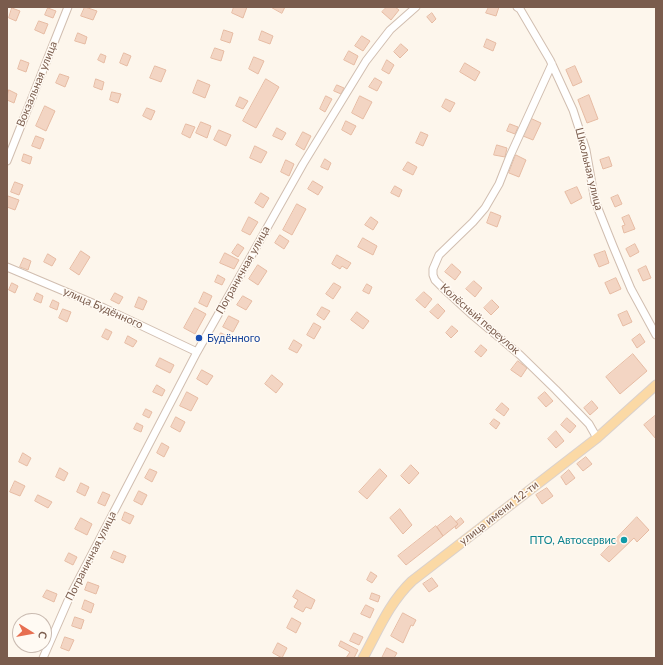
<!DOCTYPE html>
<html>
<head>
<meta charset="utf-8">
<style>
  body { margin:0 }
  #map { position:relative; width:663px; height:665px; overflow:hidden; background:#fdf6ec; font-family:Lato,sans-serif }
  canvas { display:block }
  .frame { position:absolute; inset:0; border:8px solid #7a5c4d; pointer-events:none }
  .north { position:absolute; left:12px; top:613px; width:40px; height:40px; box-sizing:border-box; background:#fffaf3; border:1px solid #cabbb1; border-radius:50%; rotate:101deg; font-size:11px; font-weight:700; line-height:16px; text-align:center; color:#7a5c4d }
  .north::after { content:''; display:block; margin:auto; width:14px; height:18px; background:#e76f51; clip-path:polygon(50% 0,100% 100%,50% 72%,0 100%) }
</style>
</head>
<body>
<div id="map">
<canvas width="663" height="665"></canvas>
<div class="frame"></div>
<div class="north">С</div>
</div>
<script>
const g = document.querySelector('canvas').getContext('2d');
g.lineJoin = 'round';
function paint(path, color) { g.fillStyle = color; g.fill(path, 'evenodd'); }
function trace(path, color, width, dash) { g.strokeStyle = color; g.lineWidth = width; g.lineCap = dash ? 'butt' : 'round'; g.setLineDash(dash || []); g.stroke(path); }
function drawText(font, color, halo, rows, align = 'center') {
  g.font = font + ' Lato,sans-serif'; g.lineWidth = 3; g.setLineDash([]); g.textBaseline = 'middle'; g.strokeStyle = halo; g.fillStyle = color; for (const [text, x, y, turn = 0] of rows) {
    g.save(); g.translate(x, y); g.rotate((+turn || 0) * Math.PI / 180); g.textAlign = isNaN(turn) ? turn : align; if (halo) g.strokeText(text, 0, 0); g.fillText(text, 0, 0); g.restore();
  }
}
const building = new Path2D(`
  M 85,7 L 97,11 L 93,20 L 81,16 Z
  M 234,7 L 247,7 L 243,18 L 232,13 Z
  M 271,7 L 285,7 L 282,13 Z
  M 387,7 L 395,7 L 399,10 L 391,20 L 382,12 Z
  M 489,7 L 499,7 L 496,16 L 486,13 Z
  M 12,8 L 20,11 L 16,21 L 9,18 Z
  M 48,8 L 56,11 L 53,18 L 45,15 Z
  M 432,13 L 436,19 L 432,23 L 427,17 Z
  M 39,21 L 48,24 L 44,34 L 35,30 Z
  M 224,30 L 233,33 L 230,43 L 221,40 Z
  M 262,31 L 273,36 L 270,44 L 259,40 Z
  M 78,33 L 87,37 L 85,44 L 75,41 Z
  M 362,36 L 370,41 L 363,51 L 355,46 Z
  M 487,39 L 496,43 L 493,51 L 484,47 Z
  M 401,44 L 408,50 L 400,58 L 394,52 Z
  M 215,48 L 224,51 L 221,61 L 211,58 Z
  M 349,51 L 358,56 L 354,65 L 344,60 Z
  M 124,53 L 131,56 L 127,66 L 120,63 Z
  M 101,54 L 106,56 L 104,63 L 98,60 Z
  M 254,57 L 264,61 L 258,74 L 249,69 Z
  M 21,60 L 29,63 L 26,72 L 18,69 Z
  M 387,60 L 394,65 L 389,74 L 382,70 Z
  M 465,63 L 480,72 L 475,81 L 460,72 Z
  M 155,66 L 166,70 L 161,82 L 150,78 Z
  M 575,66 L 582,82 L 573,86 L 566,70 Z
  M 60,74 L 69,77 L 65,87 L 56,83 Z
  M 375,78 L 382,82 L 377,91 L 369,87 Z
  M 96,79 L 104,82 L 102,90 L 94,87 Z
  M 266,79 L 279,87 L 256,128 L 243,121 Z
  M 198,80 L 210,85 L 205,98 L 193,93 Z
  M 337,85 L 344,88 L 341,94 L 334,91 Z
  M 9,90 L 17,94 L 14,103 L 7,100 Z
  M 112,92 L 121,94 L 118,103 L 110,100 Z
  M 589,95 L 598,119 L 587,123 L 578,100 Z
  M 326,96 L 332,99 L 325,112 L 320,109 Z
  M 360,96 L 372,102 L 363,119 L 352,113 Z
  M 240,97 L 248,101 L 243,109 L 236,106 Z
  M 446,99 L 455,103 L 450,112 L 442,107 Z
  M 45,106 L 55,111 L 46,131 L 36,126 Z
  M 147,108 L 155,111 L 151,120 L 143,116 Z
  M 530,118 L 541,123 L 533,140 L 523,136 Z
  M 346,121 L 356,126 L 351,135 L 342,130 Z
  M 201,122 L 211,126 L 207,138 L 196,133 Z
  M 186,124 L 195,127 L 190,138 L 182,134 Z
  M 510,124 L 518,127 L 515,134 L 507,131 Z
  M 277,128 L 286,133 L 282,140 L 273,136 Z
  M 219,130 L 231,135 L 226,146 L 214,140 Z
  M 303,132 L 311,136 L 304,150 L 296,145 Z
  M 421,132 L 428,135 L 423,146 L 416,143 Z
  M 36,136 L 44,139 L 40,149 L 32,146 Z
  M 497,145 L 507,148 L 505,157 L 494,155 Z
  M 255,146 L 267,152 L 261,163 L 250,158 Z
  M 24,154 L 32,157 L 30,164 L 22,161 Z
  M 516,155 L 526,160 L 519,177 L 509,173 Z
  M 609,157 L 612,166 L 603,169 L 600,160 Z
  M 325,159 L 331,163 L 328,170 L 321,167 Z
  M 286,160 L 294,164 L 289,176 L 281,172 Z
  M 408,162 L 417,167 L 413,175 L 403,170 Z
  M 313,181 L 323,187 L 318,195 L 308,189 Z
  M 15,182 L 23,185 L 19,195 L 11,192 Z
  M 395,186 L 402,190 L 399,197 L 391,193 Z
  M 577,187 L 582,198 L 571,204 L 565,192 Z
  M 261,193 L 269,198 L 263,208 L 255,203 Z
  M 618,195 L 622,204 L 615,207 L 611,198 Z
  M 8,196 L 19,200 L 15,210 L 7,207 Z
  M 297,204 L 306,209 L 292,235 L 283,230 Z
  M 491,212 L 501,216 L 497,227 L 487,223 Z
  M 629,215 L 635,229 L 624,233 L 622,226 L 625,225 L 622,218 Z
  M 249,217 L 258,222 L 250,235 L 242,231 Z
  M 371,217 L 378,222 L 373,230 L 365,225 Z
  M 280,235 L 289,241 L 284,249 L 275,243 Z
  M 363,238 L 377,246 L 373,255 L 358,247 Z
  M 238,244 L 244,248 L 238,257 L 232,253 Z
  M 635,244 L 639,252 L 630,257 L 626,249 Z
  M 81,251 L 90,257 L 79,275 L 70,269 Z
  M 605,251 L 609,263 L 599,267 L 594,255 Z
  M 225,253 L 239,260 L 234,269 L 220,263 Z
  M 48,254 L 56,259 L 52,266 L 44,262 Z
  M 337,255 L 351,263 L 347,269 L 342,266 L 340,269 L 332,264 Z
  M 24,258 L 31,261 L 28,270 L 20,267 Z
  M 452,264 L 461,272 L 455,280 L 445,272 Z
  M 258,265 L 267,271 L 258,285 L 249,279 Z
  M 646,266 L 651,278 L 643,281 L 638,270 Z
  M 218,275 L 225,279 L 222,285 L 215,282 Z
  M 616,278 L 621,289 L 610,294 L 605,283 Z
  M 474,281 L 482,288 L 475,297 L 466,289 Z
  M 12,283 L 18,286 L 15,293 L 9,290 Z
  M 334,283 L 341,287 L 333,299 L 326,294 Z
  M 367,284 L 372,287 L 369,294 L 363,291 Z
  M 204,292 L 212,296 L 207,307 L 199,303 Z
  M 424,292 L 432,299 L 425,308 L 416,300 Z
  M 37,293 L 43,296 L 41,303 L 34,300 Z
  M 115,293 L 123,297 L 119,304 L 111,300 Z
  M 243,296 L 252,301 L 246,310 L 237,305 Z
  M 139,297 L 147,301 L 143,310 L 135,307 Z
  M 53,300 L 59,303 L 57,310 L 50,307 Z
  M 492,300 L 499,307 L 491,315 L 484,308 Z
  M 438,304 L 445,311 L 438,319 L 430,312 Z
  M 322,307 L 330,311 L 324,320 L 317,315 Z
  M 195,308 L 206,314 L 195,334 L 184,328 Z
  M 63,309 L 71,312 L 67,322 L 59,318 Z
  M 627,311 L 632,322 L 623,326 L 618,315 Z
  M 357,312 L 369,321 L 363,329 L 351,320 Z
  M 229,316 L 239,321 L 233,332 L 223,327 Z
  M 314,323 L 321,327 L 314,339 L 307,335 Z
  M 452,326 L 458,331 L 451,338 L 446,333 Z
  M 106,329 L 112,332 L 108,340 L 102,337 Z
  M 221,333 L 227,336 L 223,342 L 217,339 Z
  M 640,334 L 645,342 L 637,348 L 632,340 Z
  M 128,336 L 137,341 L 133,347 L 125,343 Z
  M 294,340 L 302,345 L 297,353 L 289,349 Z
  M 481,345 L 487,350 L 481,357 L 475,352 Z
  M 633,354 L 647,371 L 620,394 L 606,377 Z
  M 160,358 L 174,365 L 170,373 L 156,366 Z
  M 518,361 L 527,368 L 521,377 L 511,370 Z
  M 202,370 L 213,376 L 207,385 L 197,379 Z
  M 272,375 L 283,384 L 276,393 L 265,384 Z
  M 157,385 L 165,390 L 162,396 L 153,392 Z
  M 187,392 L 198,398 L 191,411 L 180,406 Z
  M 545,392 L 553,401 L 546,407 L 538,398 Z
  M 592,401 L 598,408 L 590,415 L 584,408 Z
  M 502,403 L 509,409 L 504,416 L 496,410 Z
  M 146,409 L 152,412 L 149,418 L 143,415 Z
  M 656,415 L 656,439 L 644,425 Z
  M 176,417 L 185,422 L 180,432 L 171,427 Z
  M 567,418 L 576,426 L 570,433 L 561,425 Z
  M 494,419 L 500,423 L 496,429 L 490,424 Z
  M 137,423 L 143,426 L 141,432 L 134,429 Z
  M 556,431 L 564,441 L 556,448 L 548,439 Z
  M 162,443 L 169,447 L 164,457 L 157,453 Z
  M 23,453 L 31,458 L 27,466 L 19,462 Z
  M 586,457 L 592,464 L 583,471 L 577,464 Z
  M 411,465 L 419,473 L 409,484 L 401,476 Z
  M 60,468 L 68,473 L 64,481 L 56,477 Z
  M 150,469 L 157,472 L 152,482 L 145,478 Z
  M 380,469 L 387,476 L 367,499 L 359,492 Z
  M 569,470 L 575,478 L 566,485 L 561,477 Z
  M 15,481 L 25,486 L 20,496 L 10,492 Z
  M 81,483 L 89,487 L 85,496 L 77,492 Z
  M 547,488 L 553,496 L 542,504 L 536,495 Z
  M 139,491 L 147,495 L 142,505 L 134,501 Z
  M 103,492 L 110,495 L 105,506 L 98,503 Z
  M 38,495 L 52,502 L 48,508 L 35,501 Z
  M 400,509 L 412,525 L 403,534 L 390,518 Z
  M 125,512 L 134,516 L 130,524 L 122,520 Z
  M 451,516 L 458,524 L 443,536 L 437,527 Z
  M 637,517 L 649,530 L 637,542 L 634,538 L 609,562 L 601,555 Z
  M 81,518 L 92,524 L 87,535 L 75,529 Z
  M 461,518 L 464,522 L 456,529 L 455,527 L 458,524 L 456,522 Z
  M 436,526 L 443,536 L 406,565 L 398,556 Z
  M 114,551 L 126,556 L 123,563 L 111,558 Z
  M 69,553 L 77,557 L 73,565 L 65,561 Z
  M 371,572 L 377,576 L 372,583 L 367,580 Z
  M 432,578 L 438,586 L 429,592 L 423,584 Z
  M 88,582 L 99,586 L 96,594 L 85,590 Z
  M 47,590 L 57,594 L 54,602 L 43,597 Z
  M 297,590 L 315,600 L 311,609 L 306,607 L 303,612 L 294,607 L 298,600 L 293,597 Z
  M 372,593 L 380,596 L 378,602 L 370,599 Z
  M 85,600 L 94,604 L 91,613 L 82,609 Z
  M 366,605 L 374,609 L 370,618 L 361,614 Z
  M 403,613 L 416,620 L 413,626 L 411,625 L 403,643 L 391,636 Z
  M 75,617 L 84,620 L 81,629 L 72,626 Z
  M 292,618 L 301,623 L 296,633 L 287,628 Z
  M 354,633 L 363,637 L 359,645 L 350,641 Z
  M 65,637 L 74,640 L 69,651 L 61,648 Z
  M 341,641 L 358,650 L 354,658 L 346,658 L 350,652 L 339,646 Z
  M 278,643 L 287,648 L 282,658 L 273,653 Z
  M 387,648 L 397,653 L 394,658 L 382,658 Z`);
paint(building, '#f3d5c3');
trace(building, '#e6bba3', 1);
const minor = new Path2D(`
  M 517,7 L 520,9 L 550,60 L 573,110 L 586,150 L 595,201 L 613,246 L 631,289 L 656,335
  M 552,64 L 510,156 L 499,184 L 485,208 L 473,222 L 439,255 L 433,269 L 433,275 L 435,280 L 445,290 L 470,313 L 520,355 L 556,390 L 589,424 L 597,438
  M 7,161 L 68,7
  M 7,267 L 104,308 L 197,352
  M 43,658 L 70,596 L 197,352 L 303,164 L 366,61 L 390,30 L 416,7`);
const major = new Path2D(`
  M 363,658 C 378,631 389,603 412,581 L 597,438 L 656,385`);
trace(minor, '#d1beb0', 9);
trace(major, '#dad1cd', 11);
trace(minor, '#fff', 7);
trace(major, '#fbd9a5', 9);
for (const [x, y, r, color] of [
  [199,338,4,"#1a4fb4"],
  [624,540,4,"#0f9aa8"]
]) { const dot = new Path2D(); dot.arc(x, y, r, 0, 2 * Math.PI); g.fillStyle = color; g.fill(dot); trace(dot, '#fffaf3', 1.5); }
drawText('11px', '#7a5c4d', '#fffaf3', [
  ["Вокзальная улица",37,84,-68],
  ["Школьная улица",589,169,76],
  ["Пограничная улица",243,270,-61],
  ["улица Будённого",103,308,24],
  ["Колёсный переулок",480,319,41],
  ["улица имени 12-ти",499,513,-38],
  ["Пограничная улица",91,556,-63]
]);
drawText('11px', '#164399', '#fffaf3', [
  ["Будённого",207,338]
], 'left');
drawText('11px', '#0d838f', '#fffaf3', [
  ["ПТО, Автосервис",616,540]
], 'right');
</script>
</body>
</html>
